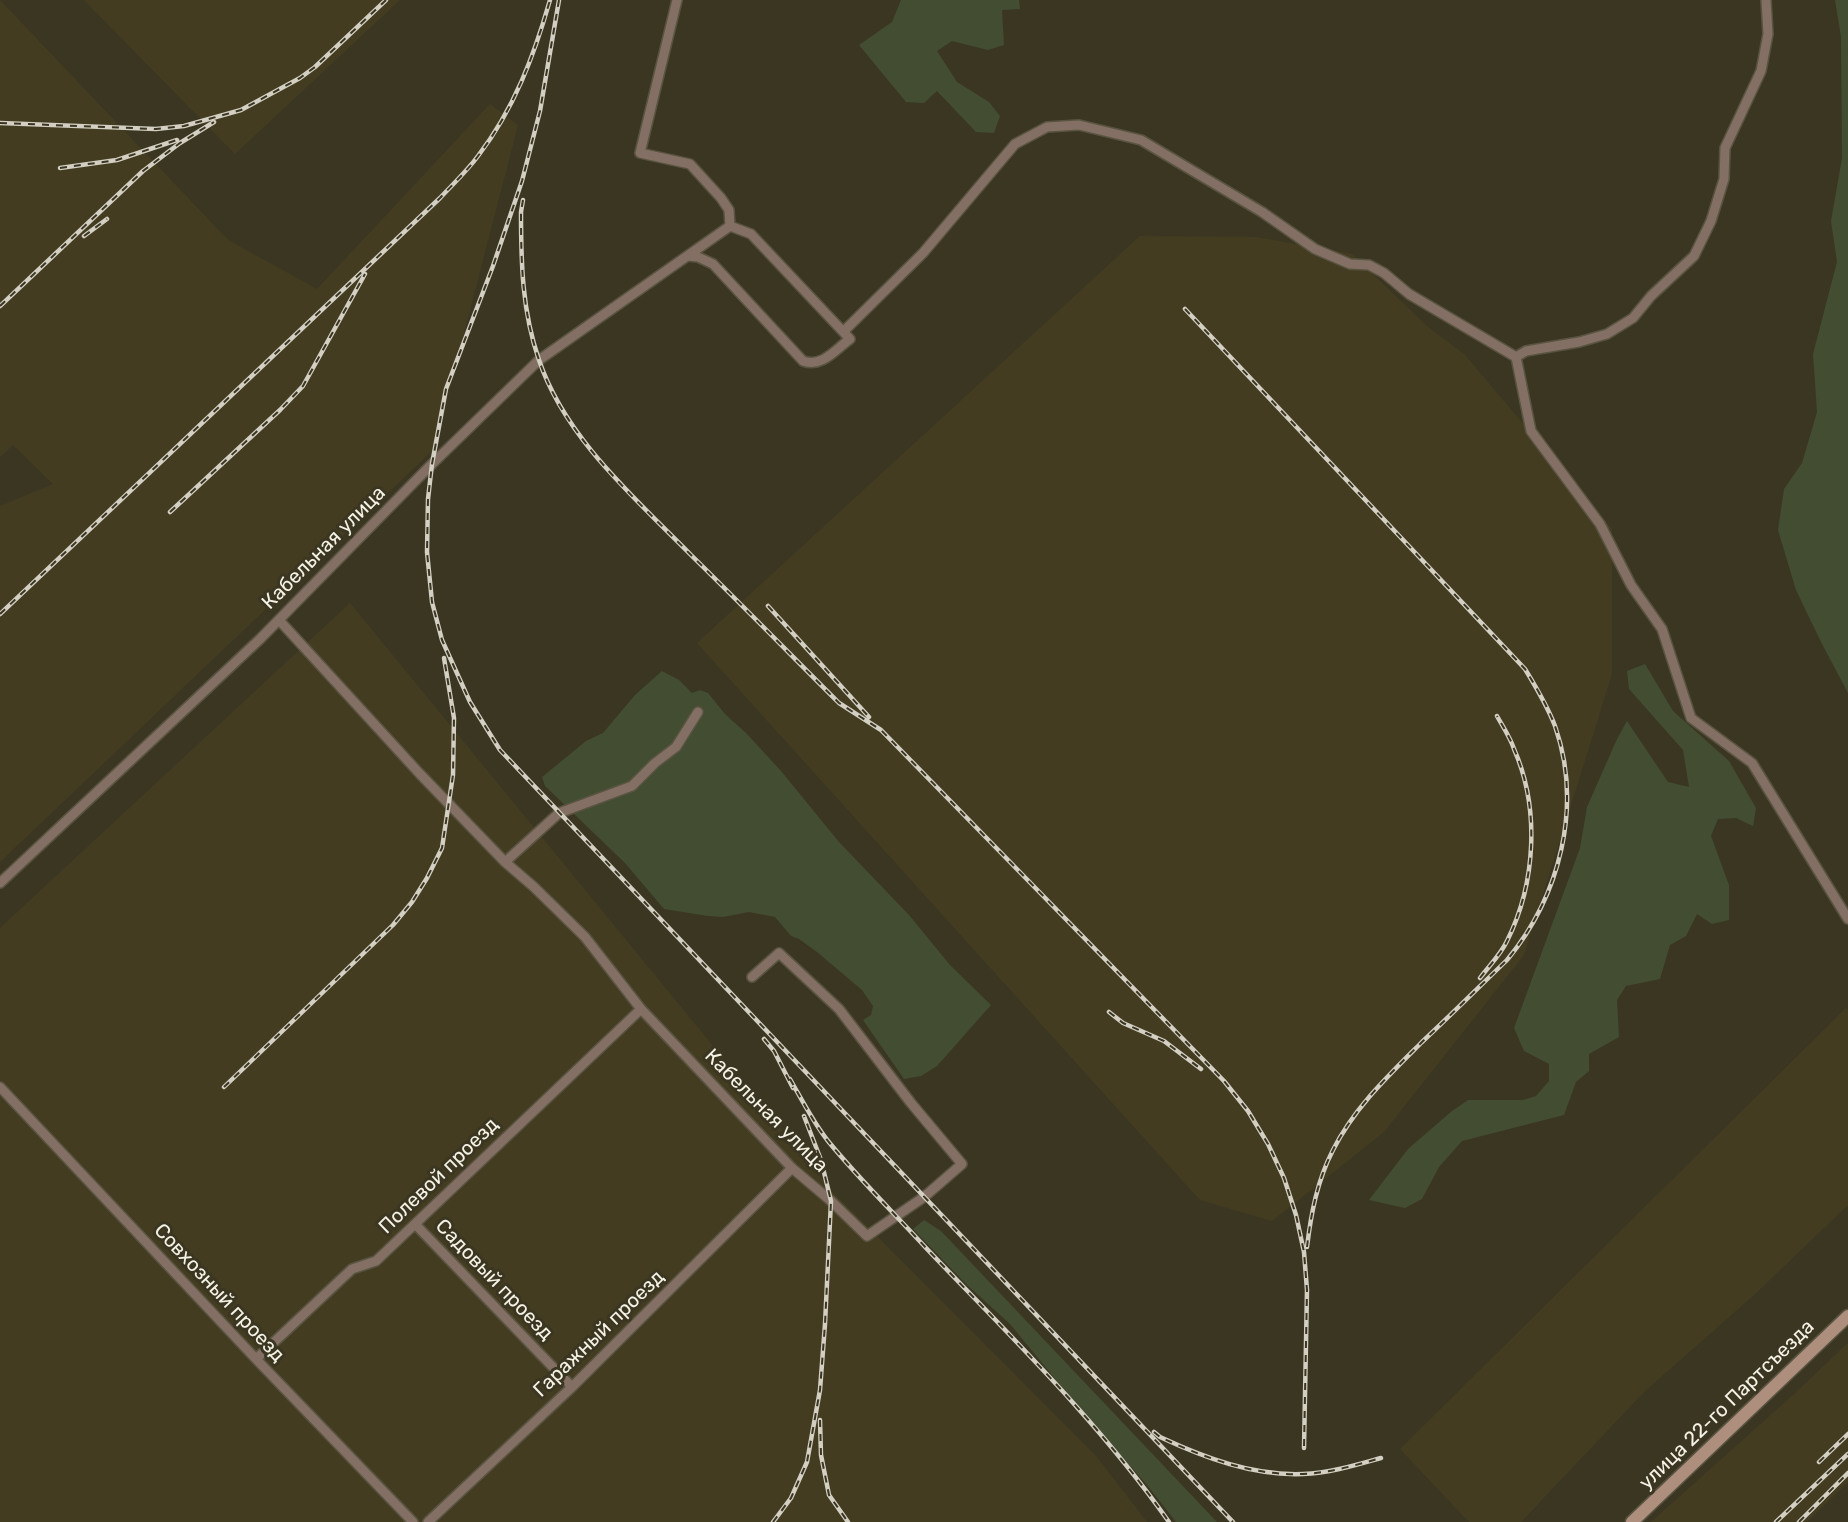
<!DOCTYPE html>
<html>
<head>
<meta charset="utf-8">
<style>
  body { margin:0 }
  canvas { display:block; background:#3b3622 }
</style>
</head>
<body>
<canvas width="1848" height="1522"></canvas>
<script>
const g = document.querySelector('canvas').getContext('2d');
g.lineJoin = 'round';
function paint(path, color) { g.fillStyle = color; g.fill(path, 'evenodd'); }
function trace(path, color, width, dash) { g.strokeStyle = color; g.lineWidth = width; g.lineCap = dash ? 'butt' : 'round'; g.setLineDash(dash || []); g.stroke(path); }
function drawText(font, color, halo, rows, align = 'center') {
  g.font = font + ' Rubik,sans-serif'; g.lineWidth = 6; g.setLineDash([]); g.textBaseline = 'middle'; g.strokeStyle = halo; g.fillStyle = color; for (const [text, x, y, turn = 0] of rows) {
    g.save(); g.translate(x, y); g.rotate((+turn || 0) * Math.PI / 180); g.textAlign = isNaN(turn) ? turn : align; if (halo) g.strokeText(text, 0, 0); g.fillText(text, 0, 0); g.restore();
  }
}
paint(new Path2D(`
  M 0,0 L 228,240 L 317,289 L 490,104 L 518,125 L 434,449 L 0,862 L 0,506 L 53,484 L 13,445 L 0,457 Z
  M 84,0 L 400,0 L 235,154 Z
  M 1140,236 L 1256,237 L 1352,254 L 1428,327 L 1465,355 L 1612,529 L 1612,674 L 1524,955 L 1384,1132 L 1272,1221 L 1200,1200 L 697,643 Z
  M 350,603 L 831,1190 L 1097,1457 L 1147,1522 L 0,1522 L 0,928 Z
  M 1846,1008 L 1848,1010 L 1848,1205 L 1754,1295 L 1644,1392 L 1521,1522 L 1469,1522 L 1400,1449 Z
  M 1848,1343 L 1848,1482 L 1807,1522 L 1651,1522 L 1793,1395 Z`), '#433c21');
paint(new Path2D(`
  M 901,0 L 1019,0 L 1020,9 L 1002,10 L 1004,45 L 988,50 L 952,41 L 937,51 L 957,82 L 989,102 L 1000,116 L 994,133 L 976,132 L 937,91 L 924,103 L 906,102 L 859,45 L 892,22 Z
  M 1835,0 L 1848,0 L 1848,693 L 1821,642 L 1796,590 L 1778,530 L 1784,489 L 1802,463 L 1817,412 L 1813,354 L 1837,262 L 1831,221 L 1842,158 L 1841,37 Z
  M 1645,664 L 1673,711 L 1729,761 L 1756,808 L 1753,826 L 1736,818 L 1718,819 L 1711,836 L 1729,885 L 1729,920 L 1712,924 L 1697,914 L 1686,936 L 1670,945 L 1660,979 L 1626,986 L 1617,1000 L 1619,1037 L 1589,1054 L 1589,1071 L 1576,1082 L 1564,1115 L 1462,1141 L 1439,1167 L 1422,1199 L 1405,1208 L 1369,1200 L 1408,1149 L 1452,1111 L 1468,1100 L 1523,1100 L 1536,1096 L 1549,1081 L 1549,1064 L 1524,1051 L 1514,1028 L 1580,848 L 1587,807 L 1617,739 L 1627,721 L 1668,782 L 1689,787 L 1683,750 L 1629,689 L 1627,671 Z
  M 662,671 L 679,680 L 692,693 L 700,690 L 708,693 L 725,714 L 746,733 L 781,771 L 839,842 L 909,915 L 950,965 L 991,1005 L 937,1066 L 921,1076 L 904,1079 L 863,1020 L 871,1015 L 873,1006 L 862,990 L 817,952 L 799,939 L 791,936 L 775,917 L 749,912 L 723,917 L 708,916 L 664,909 L 625,863 L 545,786 L 542,777 L 586,741 L 603,733 L 635,695 Z
  M 924,1220 L 941,1231 L 1217,1522 L 1176,1522 L 1147,1485 L 1074,1402 L 1010,1324 L 967,1285 L 913,1229 Z`), '#424d31');
const street = new Path2D(`
  M 677,0 L 640,153 L 690,164 L 721,198 L 729,210 L 730,226
  M 844,331 L 923,253 L 1015,144 L 1047,127 L 1079,125 L 1141,140 L 1262,212 L 1315,249 L 1350,264 L 1369,265 L 1384,273 L 1409,294 L 1516,357 L 1531,431 L 1600,524 L 1631,585 L 1662,629 L 1691,718 L 1752,763 L 1848,919
  M 1516,357 L 1526,351 L 1579,342 L 1607,334 L 1633,318 L 1651,296 L 1694,256 L 1711,221 L 1724,179 L 1725,148 L 1761,71 L 1768,34 L 1766,0
  M 279,620 L 420,774 L 505,862 L 534,887 L 585,937 L 641,1009 L 792,1168 L 831,1201 L 867,1236 L 924,1197 L 962,1164 L 911,1103 L 839,1009 L 779,953 L 752,977
  M 505,862 L 559,813 L 632,786 L 655,763 L 676,747 L 698,712
  M 0,883 L 260,639 L 432,464 L 539,360 L 730,226 L 751,234 L 850,339 C 836,349 822,368 803,361 L 713,264 L 698,257 L 688,256
  M 0,1087 L 256,1359 L 413,1522
  M 415,1224 L 572,1387
  M 256,1359 L 352,1269 L 376,1261 L 641,1009
  M 428,1522 L 572,1387 L 792,1168`);
const secondary = new Path2D(`
  M 1632,1522 L 1848,1316`);
trace(street, '#595441', 12);
trace(secondary, '#595441', 15);
trace(street, '#836f64', 9);
trace(secondary, '#ae8e7d', 12);
const rail = new Path2D(`
  M 559,0 L 540,111 L 522,181 L 493,266 L 446,389 L 432,464 L 428,499 L 427,552 L 432,602 L 442,640 L 470,702 L 500,750 L 1233,1522
  M 0,123 L 156,129 L 184,126 L 241,110 L 300,78 L 315,67 L 386,0
  M 60,168 L 117,160 L 177,140
  M 523,200 L 521,212 C 521,263 522,311 539,360 C 565,438 635,498 691,555 C 741,604 790,654 839,703 L 881,730 L 1224,1081 L 1248,1111 L 1268,1144 L 1284,1178 L 1296,1215 L 1304,1252 L 1307,1290 L 1304,1448
  M 84,236 L 107,219
  M 0,306 L 143,171 L 180,143 L 214,122
  M 1185,309 L 1525,669 C 1536,687 1547,705 1555,726 C 1583,806 1560,896 1507,960 C 1479,987 1451,1015 1422,1042 C 1388,1076 1355,1107 1333,1150 C 1317,1181 1311,1214 1307,1247
  M 170,512 L 280,410 L 303,386 L 365,274
  M 768,606 L 869,717
  M 0,614 L 440,198 C 453,184 467,171 478,156 C 514,109 534,56 550,0
  M 1480,978 C 1489,966 1501,954 1507,941 C 1536,883 1540,808 1514,749 C 1510,737 1503,727 1497,716
  M 1109,1012 L 1123,1023 L 1164,1041 L 1201,1069
  M 764,1039 L 774,1051 L 793,1088
  M 790,1079 C 802,1100 813,1122 828,1141 C 859,1179 894,1213 927,1249 C 1011,1337 1099,1422 1169,1522
  M 224,1087 L 393,925 L 412,902 L 427,878 L 442,848 L 453,775 L 454,718 L 444,658
  M 820,1420 L 821,1455 L 829,1495 L 848,1522
  M 1154,1432 L 1160,1437 C 1205,1458 1253,1476 1303,1474 C 1330,1473 1356,1465 1381,1458
  M 1819,1462 L 1848,1434
  M 773,1522 L 791,1498 L 807,1462 L 820,1390 L 825,1324 L 831,1201 L 821,1160 L 804,1116
  M 1776,1522 L 1848,1454
  M 1799,1522 L 1848,1473`);
trace(rail, '#d3cfc2', 4.5);
trace(rail, '#3b3622', 2, [7]);
drawText('20px', '#f5f2e6', '#3b3622', [
  ["Кабельная улица",324,548,-45],
  ["Кабельная улица",766,1111,45],
  ["Полевой проезд",439,1176,-44],
  ["Садовый проезд",494,1280,46],
  ["Совхозный проезд",219,1293,47],
  ["Гаражный проезд",599,1334,-44],
  ["улица 22-го Партсъезда",1727,1405,-44]
]);
</script>
</body>
</html>
